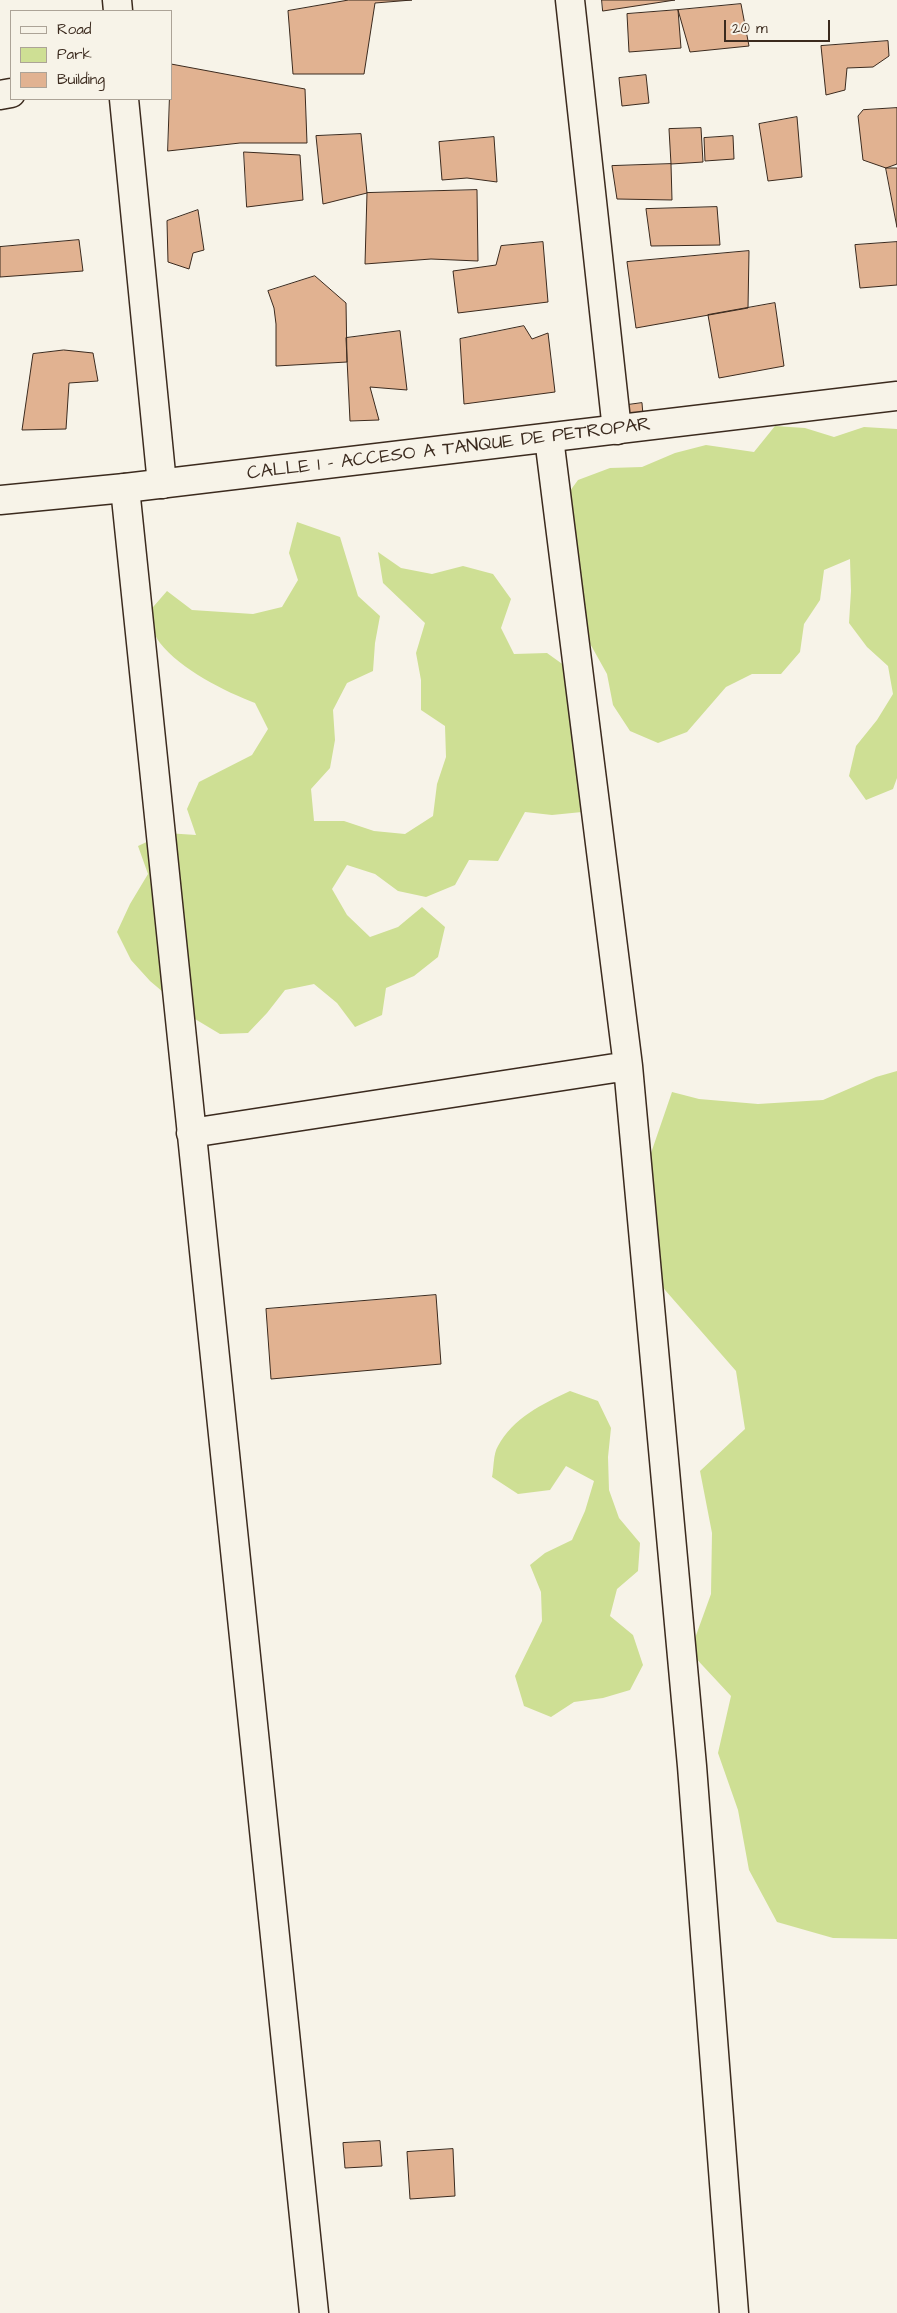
<!DOCTYPE html>
<html>
<head>
<meta charset="utf-8">
<style>
  body { margin:0 }
  #map { position:relative; width:897px; height:2313px; overflow:hidden; background:#f7f3e8; font-family:"Architects Daughter",sans-serif }
  canvas { display:block }
  .legend { position:absolute; left:10px; top:10px; width:162px; height:90px; box-sizing:border-box; background:#f7f3e8; border:1px solid #aca397; margin:0; padding:6px 9px; list-style:none; font-size:15px; color:#3b2a1e }
  .legend li { display:flex; align-items:center; gap:10px; height:25px }
  .legend b { width:25px; border:1px solid #aca397 }
  .scale { position:absolute; left:724px; top:20px; width:106px; height:22px; box-sizing:border-box; border:2px solid #3b2a1e; border-top:0; padding-left:6px; font-size:15px; line-height:18px; white-space:nowrap; color:#3b2a1e; -webkit-text-stroke:4px #f7f3e8; paint-order:stroke }
</style>
</head>
<body>
<div id="map">
<canvas width="897" height="2313"></canvas>
<ul class="legend">
<li><b style="height:6px;background:#f7f3e8"></b>Road</li>
<li><b style="height:14px;background:#cedf94"></b>Park</li>
<li><b style="height:14px;background:#e1b291"></b>Building</li>
</ul>
<div class="scale">20 m</div>
</div>
<script>
const g = document.querySelector('canvas').getContext('2d');
g.lineJoin = 'round';
function paint(path, color) { g.fillStyle = color; g.fill(path, 'evenodd'); }
function trace(path, color, width, dash) { g.strokeStyle = color; g.lineWidth = width; g.lineCap = dash ? 'butt' : 'round'; g.setLineDash(dash || []); g.stroke(path); }
function drawText(font, color, halo, rows, align = 'center') {
  g.font = font + ' "Architects Daughter",sans-serif'; g.lineWidth = 4.5; g.setLineDash([]); g.textBaseline = 'middle'; g.strokeStyle = halo; g.fillStyle = color; for (const [text, x, y, turn = 0] of rows) {
    g.save(); g.translate(x, y); g.rotate((+turn || 0) * Math.PI / 180); g.textAlign = isNaN(turn) ? turn : align; if (halo) g.strokeText(text, 0, 0); g.fillText(text, 0, 0); g.restore();
  }
}
paint(new Path2D(`
  M 775,426 L 805,428 L 834,437 L 864,427 L 897,429 L 897,778 L 893,789 L 866,800 L 849,776 L 856,746 L 877,720 L 893,694 L 888,666 L 867,647 L 849,623 L 851,591 L 850,559 L 824,570 L 820,600 L 804,624 L 800,652 L 781,674 L 752,674 L 726,687 L 687,732 L 658,743 L 630,731 L 613,705 L 607,674 L 578,622 L 559,506 L 578,480 L 610,468 L 642,467 L 675,453 L 706,445 L 754,452 Z
  M 297,522 L 340,537 L 358,596 L 380,616 L 375,643 L 373,671 L 347,683 L 333,710 L 335,740 L 330,768 L 311,789 L 314,821 L 344,821 L 374,831 L 405,834 L 433,816 L 437,784 L 446,757 L 445,726 L 421,710 L 421,680 L 416,653 L 425,623 L 383,583 L 378,552 L 401,568 L 432,574 L 463,566 L 493,574 L 511,599 L 501,628 L 514,654 L 547,653 L 572,671 L 594,785 L 582,812 L 552,815 L 525,812 L 498,861 L 469,860 L 455,885 L 426,897 L 398,891 L 375,874 L 347,865 L 332,889 L 347,915 L 370,937 L 398,927 L 422,907 L 445,927 L 438,957 L 414,976 L 386,988 L 382,1015 L 355,1027 L 337,1003 L 314,984 L 285,990 L 267,1013 L 248,1033 L 220,1034 L 195,1019 L 150,981 L 131,960 L 117,932 L 130,904 L 148,874 L 138,846 L 166,833 L 196,835 L 187,809 L 199,782 L 252,755 L 268,729 L 255,703 C 226,692 180,669 160,643 C 154,636 151,623 147,614 L 167,591 L 192,610 L 253,614 L 282,607 L 298,580 L 289,553 Z
  M 897,1071 L 897,1939 L 833,1938 L 777,1922 L 749,1870 L 738,1810 L 718,1753 L 731,1696 L 690,1652 L 711,1594 L 712,1533 L 700,1471 L 745,1429 L 736,1371 L 658,1282 L 650,1156 L 672,1092 L 699,1099 L 758,1104 L 823,1100 L 876,1077 Z
  M 570,1391 L 598,1401 L 611,1428 L 608,1457 L 609,1490 L 619,1518 L 640,1543 L 638,1571 L 617,1589 L 610,1616 L 633,1635 L 643,1665 L 630,1690 L 603,1698 L 574,1702 L 551,1717 L 524,1706 L 515,1676 L 542,1621 L 541,1592 L 530,1565 L 545,1553 L 572,1540 L 585,1511 L 594,1481 L 566,1466 L 550,1490 L 518,1494 L 492,1477 C 494,1468 493,1454 498,1446 C 513,1418 542,1404 570,1391 Z`), '#cedf94');
const building = new Path2D(`
  M 349,0 L 412,0 L 375,3 L 364,74 L 293,74 L 288,11 Z
  M 602,0 L 675,0 L 603,11 Z
  M 741,4 L 749,46 L 690,52 L 678,10 Z
  M 678,10 L 681,48 L 629,52 L 627,14 Z
  M 888,41 L 889,56 L 873,67 L 847,68 L 845,90 L 826,95 L 821,46 Z
  M 171,64 L 305,89 L 307,143 L 240,143 L 168,151 Z
  M 646,75 L 649,103 L 622,106 L 619,78 Z
  M 897,108 L 897,164 L 886,168 L 863,160 L 858,116 L 863,110 Z
  M 797,117 L 802,177 L 768,181 L 759,124 Z
  M 701,128 L 703,162 L 671,164 L 669,129 Z
  M 361,134 L 367,193 L 323,204 L 316,136 Z
  M 733,136 L 734,159 L 705,161 L 704,138 Z
  M 494,137 L 497,182 L 467,178 L 442,180 L 439,142 Z
  M 244,152 L 300,155 L 303,200 L 247,207 Z
  M 671,164 L 672,200 L 617,199 L 612,166 Z
  M 886,168 L 897,168 L 897,227 Z
  M 477,190 L 478,261 L 431,259 L 365,264 L 367,193 Z
  M 717,207 L 720,245 L 651,246 L 646,209 Z
  M 198,210 L 204,250 L 193,253 L 189,269 L 168,262 L 167,221 Z
  M 79,240 L 83,271 L 0,277 L 0,247 Z
  M 543,242 L 548,302 L 458,313 L 453,271 L 496,265 L 501,246 Z
  M 897,242 L 897,285 L 860,288 L 855,245 Z
  M 749,251 L 748,308 L 636,328 L 627,262 Z
  M 315,276 L 346,303 L 347,362 L 276,366 L 276,324 L 274,308 L 268,291 Z
  M 775,303 L 784,366 L 719,378 L 708,315 Z
  M 524,326 L 532,339 L 548,333 L 555,392 L 464,404 L 460,339 Z
  M 400,331 L 407,390 L 370,387 L 379,420 L 350,421 L 346,338 Z
  M 64,350 L 93,353 L 98,381 L 69,383 L 66,429 L 22,430 L 33,354 Z
  M 642,403 L 643,415 L 622,418 L 620,406 Z
  M 436,1295 L 441,1364 L 271,1379 L 266,1309 Z
  M 380,2141 L 382,2166 L 345,2168 L 343,2143 Z
  M 453,2149 L 455,2196 L 410,2199 L 407,2152 Z`);
paint(building, '#e1b291');
trace(building, '#3b2a1e', 1);
const street = new Path2D(`
  M 117,0 L 118,11
  M 570,0 L 617,430
  M 0,95 L 11,93
  M 124,99 L 162,484
  M 549,438 L 628,1066 L 692,1766 L 734,2313
  M 125,488 L 314,2313
  M 191,1133 L 628,1066`);
const secondary = new Path2D(`
  M 0,500 L 125,488 L 897,396`);
trace(street, '#3b2a1e', 31);
trace(secondary, '#3b2a1e', 31);
trace(street, '#f7f3e8', 28);
trace(secondary, '#f7f3e8', 28);
drawText('19px', '#3b2a1e', '#f7f3e8', [
  ["CALLE 1 - ACCESO A TANQUE DE PETROPAR",449,450,-7]
]);
</script>
</body>
</html>
